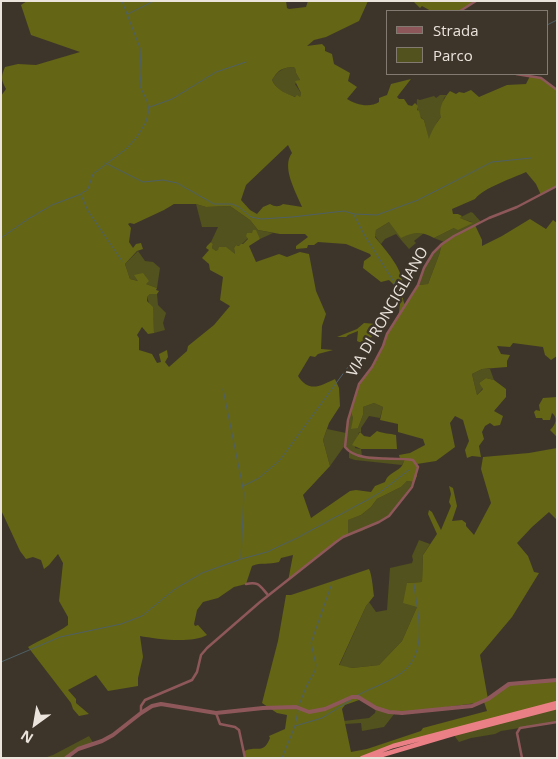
<!DOCTYPE html>
<html>
<head>
<meta charset="utf-8">
<style>
  body { margin:0 }
  #map { position:relative; width:558px; height:759px; overflow:hidden; background:#3e352a; font-family:"Open Sans",sans-serif }
  canvas { display:block }
  .frame { position:absolute; inset:0; border:2px solid #eae4dd; pointer-events:none }
  .legend { position:absolute; left:386px; top:10px; width:162px; height:65px; box-sizing:border-box; background:#3e352a; border:1px solid #837b72; margin:0; padding:6px 9px; list-style:none; font-size:15px; color:#eae4dd }
  .legend li { display:flex; align-items:center; gap:10px; height:25px }
  .legend b { width:25px; border:1px solid #837b72 }
  .north { position:absolute; left:10px; top:699px; width:50px; height:50px; -webkit-text-stroke:4px #3e352a; paint-order:stroke; rotate:212deg; font-size:14px; font-weight:700; line-height:20px; text-align:center; color:#eae4dd }
  .north::after { content:''; display:block; margin:auto; width:18px; height:22px; background:#eae4dd; clip-path:polygon(50% 0,100% 100%,50% 72%,0 100%) }
</style>
</head>
<body>
<div id="map">
<canvas width="558" height="759"></canvas>
<div class="frame"></div>
<ul class="legend">
<li><b style="height:6px;background:#8e585a"></b>Strada</li>
<li><b style="height:14px;background:#51521d"></b>Parco</li>
</ul>
<div class="north">N</div>
</div>
<script>
const g = document.querySelector('canvas').getContext('2d');
g.lineJoin = 'round';
function paint(path, color) { g.fillStyle = color; g.fill(path, 'evenodd'); }
function trace(path, color, width, dash) { g.strokeStyle = color; g.lineWidth = width; g.lineCap = dash ? 'butt' : 'round'; g.setLineDash(dash || []); g.stroke(path); }
function drawText(font, color, halo, rows, align = 'center') {
  g.font = font + ' "Open Sans",sans-serif'; g.lineWidth = 5; g.setLineDash([]); g.textBaseline = 'middle'; g.strokeStyle = halo; g.fillStyle = color; for (const [text, x, y, turn = 0] of rows) {
    g.save(); g.translate(x, y); g.rotate((+turn || 0) * Math.PI / 180); g.textAlign = isNaN(turn) ? turn : align; if (halo) g.strokeText(text, 0, 0); g.fillText(text, 0, 0); g.restore();
  }
}
paint(new Path2D(`
  M 293,67 L 295,68 L 296,73 L 300,80 L 295,84 L 301,93 L 300,97 C 290,97 276,90 272,80 C 277,72 281,68 293,67 Z
  M 440,95 L 447,95 L 444,98 L 441,117 L 437,122 L 429,141 L 424,120 C 418,116 416,106 417,99 L 420,100 L 434,96 L 436,98 Z
  M 196,204 L 206,207 L 230,206 L 250,220 L 258,230 L 273,233 L 260,239 L 252,234 L 240,246 L 236,245 L 234,248 L 235,254 L 216,251 L 212,248 L 213,244 L 211,242 L 218,227 L 202,227 Z
  M 471,212 L 473,213 L 481,222 L 444,242 L 434,238 L 454,228 L 472,222 L 459,218 Z
  M 389,222 L 415,232 L 424,233 L 414,241 L 416,243 L 409,249 L 396,234 L 385,239 L 381,244 L 375,236 L 376,230 Z
  M 442,244 L 439,255 L 428,284 L 418,285 L 428,261 Z
  M 138,251 L 145,261 L 153,262 L 160,268 L 157,288 L 146,284 L 146,278 L 144,277 L 139,281 L 130,279 L 125,264 Z
  M 150,294 L 157,294 L 158,305 L 166,313 L 163,323 L 165,330 L 154,333 L 153,315 L 147,297 Z
  M 482,369 L 490,369 L 494,380 L 486,378 L 479,383 L 483,388 L 477,395 L 472,374 Z
  M 374,403 L 383,407 L 380,418 L 369,416 L 361,428 L 361,432 L 359,432 L 355,448 L 361,449 L 362,456 L 405,459 L 402,465 L 355,460 L 349,458 L 349,452 L 345,445 L 330,466 L 323,440 L 327,429 L 346,433 L 351,411 L 353,419 L 358,428 L 363,415 L 363,407 Z
  M 407,481 L 414,482 L 389,516 L 362,531 L 348,535 L 347,520 L 361,515 L 371,507 L 377,499 L 401,487 Z
  M 419,540 L 430,544 L 423,555 L 422,582 L 407,583 L 417,607 L 402,641 L 379,665 L 352,668 L 339,666 L 366,606 L 369,602 L 376,612 L 387,610 L 390,568 L 412,563 L 413,560 L 412,556 Z
  M 557,707 L 557,722 L 501,731 L 495,734 L 471,738 L 459,742 L 453,734 Z
  M 376,708 L 395,713 L 384,727 L 362,731 L 361,723 L 345,724 L 344,721 L 369,718 L 375,713 Z
  M 89,736 L 94,744 L 78,749 L 66,758 L 44,758 L 53,755 Z`), '#51521d');
paint(new Path2D(`
  M 27,1 L 286,1 L 287,8 L 289,9 L 306,7 L 308,1 L 368,1 L 359,21 L 326,37 L 314,40 L 307,46 L 322,44 L 325,47 L 325,51 L 332,54 L 334,64 L 350,73 L 348,81 L 357,87 L 347,99 C 356,105 370,108 379,102 L 379,98 L 387,95 L 391,84 L 411,79 L 397,97 L 399,99 L 404,99 L 408,105 L 412,106 L 415,103 L 418,106 L 417,110 L 419,111 L 421,118 L 424,120 L 429,139 C 431,132 436,123 441,117 C 438,108 444,98 450,91 L 456,94 L 459,92 L 464,93 L 471,90 L 479,97 L 507,85 L 526,84 L 530,76 L 541,78 L 557,90 L 557,186 L 541,195 L 536,184 L 526,172 C 513,178 483,188 475,199 L 452,209 L 453,214 L 458,214 L 462,216 L 460,218 L 473,223 L 458,230 L 454,228 L 434,238 C 421,231 414,232 401,238 L 389,222 L 376,230 L 375,237 C 386,251 402,267 403,286 C 404,294 401,296 405,305 L 418,285 L 428,284 L 439,255 L 442,244 L 475,225 L 482,240 L 482,246 L 502,236 L 530,219 L 546,229 L 553,220 L 557,223 L 557,356 L 551,360 L 545,355 L 543,347 L 513,343 L 510,347 L 497,346 L 501,354 L 510,355 L 507,361 L 507,367 L 482,369 L 472,374 L 477,395 L 483,389 L 479,383 L 486,378 L 494,380 L 506,389 L 506,397 L 494,411 L 503,416 L 500,425 L 494,426 L 490,423 L 485,426 L 482,432 L 484,439 L 479,446 L 481,457 L 472,456 L 467,458 L 465,450 L 469,441 L 463,420 L 455,416 L 450,423 L 455,447 L 436,461 L 417,464 L 417,476 L 414,482 L 407,481 L 401,487 L 377,499 L 371,507 L 361,515 L 348,520 L 348,535 L 343,537 L 288,581 L 293,555 L 281,558 L 279,562 C 269,565 261,562 252,566 L 246,584 L 234,587 L 218,598 L 203,602 L 197,610 L 194,624 L 195,626 L 198,625 L 207,635 C 191,644 156,639 140,636 L 143,657 L 138,678 L 138,686 L 108,691 L 96,675 L 68,690 L 76,699 L 76,703 L 89,714 L 79,716 L 73,709 L 71,703 L 28,647 C 41,639 56,634 68,625 L 68,617 L 59,601 L 63,563 L 58,554 L 49,565 L 44,569 L 41,560 L 33,557 L 26,559 L 20,551 L 1,510 L 1,96 L 6,89 C 1,80 1,76 5,67 L 18,64 L 36,65 L 80,52 L 31,35 L 21,5 ZM 293,67 L 295,68 L 296,73 L 300,80 L 295,81 L 301,93 L 300,97 L 297,95 L 295,97 C 288,94 276,90 272,80 C 278,71 280,68 293,67 ZM 288,145 L 292,153 C 281,167 296,192 302,207 L 283,204 C 279,207 275,207 270,204 L 263,207 L 257,214 L 250,210 L 241,200 L 246,185 ZM 174,204 L 196,204 L 206,207 L 230,206 L 250,220 L 258,230 L 280,234 L 305,234 L 308,237 L 296,246 L 296,249 L 307,248 L 308,245 L 314,245 L 318,242 L 346,244 L 370,254 L 371,256 L 364,261 L 363,268 L 381,282 L 389,280 L 397,288 L 395,291 L 400,302 L 399,313 L 387,334 L 377,359 L 359,384 L 351,411 L 353,419 L 351,429 L 358,428 L 363,415 L 363,407 L 374,403 L 383,407 L 380,420 L 398,424 L 398,432 L 423,439 L 425,445 L 410,453 L 399,455 L 400,459 L 405,459 C 403,462 403,465 401,467 C 395,473 388,473 385,482 L 375,486 L 371,492 L 356,490 L 350,491 L 311,518 L 303,495 L 330,466 L 323,440 L 329,423 L 340,406 L 339,388 L 335,379 C 320,386 309,393 298,376 L 310,356 L 315,357 L 318,354 L 333,350 L 321,349 L 322,326 L 326,314 L 316,291 L 309,254 L 300,252 L 287,257 L 279,254 L 256,262 L 249,246 L 260,239 L 256,230 L 253,230 L 252,233 L 247,233 L 246,236 L 248,239 L 243,244 L 241,244 L 239,246 L 236,245 L 234,248 L 235,254 L 226,247 L 219,247 L 218,250 L 216,251 L 212,248 L 213,244 L 211,242 L 207,246 L 206,248 L 209,250 L 202,258 L 209,264 L 210,270 L 223,277 L 220,300 L 230,306 L 214,325 L 188,346 L 187,351 L 169,367 L 165,362 L 168,357 L 167,350 L 159,354 L 161,362 L 157,363 L 152,354 L 139,350 L 139,338 L 137,335 L 142,327 L 148,334 L 154,333 L 153,307 L 147,301 L 147,297 L 150,294 L 157,294 L 159,291 L 156,290 L 157,288 L 146,284 L 149,281 L 143,273 L 134,275 L 138,281 L 130,279 L 125,264 L 137,251 L 143,249 L 141,243 L 136,244 L 133,248 L 129,242 L 131,228 L 128,224 L 130,223 L 134,224 L 164,210 Z
  M 413,1 L 476,1 L 460,11 L 431,11 L 422,6 L 420,8 Z
  M 364,323 L 376,324 C 375,334 369,347 357,341 L 358,331 L 348,335 L 346,337 L 337,337 L 357,329 Z
  M 557,397 L 557,436 L 556,436 L 550,430 C 556,425 558,417 552,413 L 550,420 L 543,420 L 542,418 L 536,418 L 534,412 L 536,410 L 540,411 L 539,405 L 543,398 Z
  M 377,431 C 384,434 389,433 396,435 L 397,449 L 361,449 L 352,445 L 360,432 L 364,436 L 370,437 Z
  M 557,448 L 557,520 L 549,512 L 532,527 L 517,543 L 528,556 L 534,572 L 539,573 L 512,617 L 480,655 L 488,699 L 509,684 L 557,680 L 557,703 L 393,746 L 362,758 L 245,758 L 243,752 C 256,744 263,756 270,738 L 269,736 L 285,729 L 287,715 L 277,713 L 262,703 L 278,641 L 286,595 L 291,595 L 369,569 C 372,575 373,589 374,596 L 366,606 L 339,665 L 352,668 L 379,665 L 402,641 L 417,607 L 403,603 L 407,583 L 422,582 L 423,555 L 437,534 L 428,514 L 429,510 L 432,512 L 441,530 L 451,506 L 449,502 L 451,494 L 449,486 L 453,488 L 457,506 L 452,521 L 462,520 L 466,523 L 466,526 L 474,535 L 491,503 L 481,469 L 483,457 L 529,453 ZM 362,699 L 376,708 L 402,713 L 484,702 L 487,711 L 423,728 L 421,731 L 367,749 L 351,752 L 342,709 L 345,705 Z`), '#646515');
trace(new Path2D(`
  M 128,14 L 154,1
  M 547,25 L 557,20
  M 150,107 L 172,99 L 216,72 L 246,62
  M 105,163 L 143,182 L 163,180 L 177,183 L 214,204 L 232,204 L 239,207 L 251,217 L 261,219 L 292,217 L 344,211 L 354,214 L 377,215 L 418,200 L 492,162 L 531,158
  M 81,195 L 88,211 L 122,261
  M 354,215 L 365,236 L 394,282 L 398,307
  M 1,238 L 28,219 L 52,205 L 81,194 L 88,189 L 93,174 L 126,149 L 137,137 L 146,122 L 149,110 L 147,101 L 140,86 L 141,72 L 140,48 L 122,1
  M 223,389 L 244,493 L 241,558
  M 243,486 L 259,478 L 280,460 L 348,367
  M 1,662 L 60,637 L 121,624 L 142,616 L 175,589 L 202,573 L 241,559 L 267,552 L 297,538 L 378,494 L 409,470
  M 358,695 C 371,688 387,683 400,674 C 430,653 417,613 414,584
  M 299,705 L 307,685 L 315,671 L 316,665 L 311,643 L 331,586
  M 295,726 L 322,718 L 351,700
  M 282,758 L 295,726 L 298,711`), '#4f6067', 1);
trace(new Path2D(`
  M 460,11 L 476,1
  M 516,74 L 541,78 L 557,90
  M 246,584 C 259,581 260,586 268,595
  M 141,713 L 141,706 L 145,700 L 192,680 L 197,672 L 201,655 L 207,648 L 260,602 L 336,542 L 343,537 L 379,522 L 389,516 L 412,487 L 418,467 L 413,460 C 394,456 358,464 345,447 L 348,420 L 359,384 L 372,367 L 383,346 L 387,334 L 418,285 L 424,268 L 433,253 L 442,244 L 454,236 L 489,218 L 517,207 L 557,186
  M 216,713 L 220,724 L 235,727 L 239,730 L 245,758
  M 522,758 L 517,733 L 520,728 L 557,722`), '#8e585a', 2.5);
trace(new Path2D(`
  M 66,758 L 78,749 L 102,741 L 113,735 L 141,713 L 152,706 L 161,704 L 216,713 L 263,708 L 296,707 L 309,712 L 325,709 L 352,697 L 358,697 L 376,708 L 389,712 L 402,713 L 472,706 L 488,699 L 509,684 L 557,680`), '#8e585a', 4);
trace(new Path2D(`
  M 362,758 L 393,746 L 557,703
  M 372,758 L 453,734 L 557,707`), '#ea8086', 4.5);
drawText('15px', '#eae4dd', '#3e352a', [
  ["VIA DI RONCIGLIANO",388,312,-60]
]);
</script>
</body>
</html>
